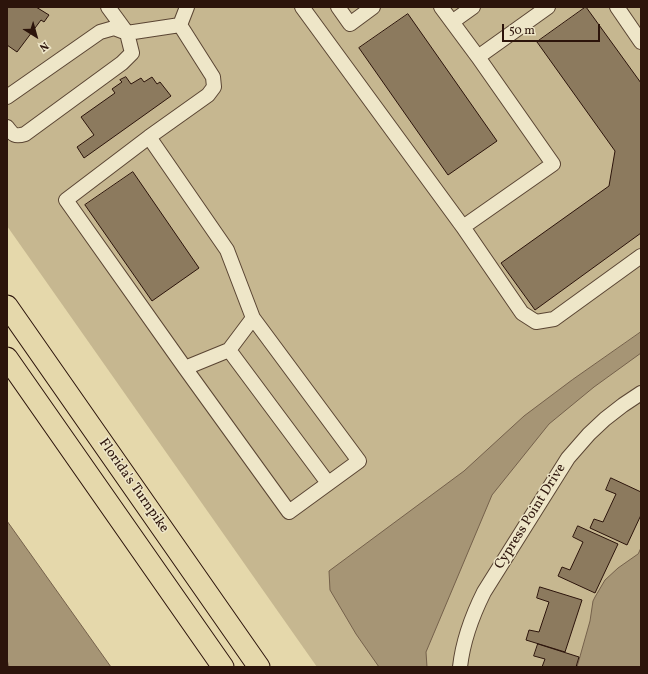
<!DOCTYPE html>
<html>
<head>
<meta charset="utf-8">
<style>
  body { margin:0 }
  #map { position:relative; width:648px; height:674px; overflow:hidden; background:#e5d8ab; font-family:Vollkorn,serif }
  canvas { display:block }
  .frame { position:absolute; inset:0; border:8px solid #2c140b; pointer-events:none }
  .north { position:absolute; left:16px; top:16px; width:40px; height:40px; -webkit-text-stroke:3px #eee6c8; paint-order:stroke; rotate:143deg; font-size:11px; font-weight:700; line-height:16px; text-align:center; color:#2c140b }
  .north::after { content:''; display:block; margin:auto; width:14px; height:18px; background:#2c140b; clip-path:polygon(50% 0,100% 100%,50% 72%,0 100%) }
  .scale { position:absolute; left:502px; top:24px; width:98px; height:18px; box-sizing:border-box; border:2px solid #2c140b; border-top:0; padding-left:5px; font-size:12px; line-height:14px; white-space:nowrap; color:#2c140b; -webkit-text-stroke:3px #eee6c8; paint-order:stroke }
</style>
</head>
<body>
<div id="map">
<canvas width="648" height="674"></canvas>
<div class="frame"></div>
<div class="north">N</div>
<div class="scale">50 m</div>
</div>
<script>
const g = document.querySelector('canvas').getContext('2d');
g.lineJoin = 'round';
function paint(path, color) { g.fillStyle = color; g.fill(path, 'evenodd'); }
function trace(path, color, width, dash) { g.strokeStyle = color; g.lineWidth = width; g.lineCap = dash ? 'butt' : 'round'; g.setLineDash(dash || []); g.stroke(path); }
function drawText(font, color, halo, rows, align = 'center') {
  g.font = font + ' Vollkorn,serif'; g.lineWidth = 3; g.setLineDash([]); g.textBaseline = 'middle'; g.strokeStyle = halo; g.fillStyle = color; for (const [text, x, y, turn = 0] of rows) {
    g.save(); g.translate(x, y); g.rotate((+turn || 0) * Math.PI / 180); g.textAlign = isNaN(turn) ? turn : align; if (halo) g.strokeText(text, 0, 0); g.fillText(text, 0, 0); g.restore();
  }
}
paint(new Path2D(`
  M 7,7 L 641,7 L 641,667 L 317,667 L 7,226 Z`), '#c6b790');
const water = new Path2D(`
  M 641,332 L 641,353 L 594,387 L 549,424 L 492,495 L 426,652 L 427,667 L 379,667 L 356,634 L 330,590 L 329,571 L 464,471 L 524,416 L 572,380 Z
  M 7,521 L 111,667 L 9,667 L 7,660 Z
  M 641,548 L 641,667 L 577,667 L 590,621 L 593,601 L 595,597 L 605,580 L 618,568 L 638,554 Z`);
paint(water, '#a69575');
trace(water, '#75614b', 1);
const building = new Path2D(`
  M 7,7 L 36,7 L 49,15 L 44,22 L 41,20 L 17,52 L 7,45 Z
  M 586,7 L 641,83 L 641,233 L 535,310 L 501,263 L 609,186 L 615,151 L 537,42 Z
  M 408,14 L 497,141 L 448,175 L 359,48 Z
  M 126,77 L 131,84 L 141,78 L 144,82 L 152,77 L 157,84 L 160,82 L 171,96 L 84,158 L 77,147 L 94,135 L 81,117 L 115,93 L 112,89 L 122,82 L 120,80 Z
  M 133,172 L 199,268 L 152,301 L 85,205 Z
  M 611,478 L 641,492 L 641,515 L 627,545 L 590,528 L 594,519 L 603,522 L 616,494 L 606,490 Z
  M 578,526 L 618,544 L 595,593 L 558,576 L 562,567 L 570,570 L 583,542 L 573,537 Z
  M 540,587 L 582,600 L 565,652 L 526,640 L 529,630 L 539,632 L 549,602 L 537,598 Z
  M 538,644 L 579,657 L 576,667 L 542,667 L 545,659 L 534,656 Z`);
paint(building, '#8c7a5e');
trace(building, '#2c140b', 1);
const minor = new Path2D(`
  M 108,7 L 127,33 L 180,25
  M 302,7 L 463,227
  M 338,7 L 350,24 L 373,7
  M 441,7 L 478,57
  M 548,7 L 478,57 L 553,164 L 463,227 L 522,313 L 536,322 L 554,319 L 641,256
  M 617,7 L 641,42
  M 452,22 L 473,7
  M 180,25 L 187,7
  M 7,97 L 100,32 L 114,28 L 127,33 L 132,53 L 122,63 L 25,134 C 15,137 13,135 7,127
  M 149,137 L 227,250 L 253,318 L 359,461 L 289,512 L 185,368 L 66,200 L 149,137 L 208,95 L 214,87 L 213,77 L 180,25
  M 229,350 L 328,483
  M 185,368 L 229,350 L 253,318
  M 460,667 C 463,640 472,616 484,592 L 568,458 L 589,434 L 605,419 L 623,405 L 641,393`);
const highway = new Path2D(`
  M 7,306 L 259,667
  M 7,358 L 223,667`);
trace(minor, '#5a4533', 16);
trace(highway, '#2c140b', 23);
trace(minor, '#eee6c8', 14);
trace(highway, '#e5d8ab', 21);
drawText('14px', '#2c140b', '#eee6c8', [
  ["Florida's Turnpike",133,486,55],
  ["Cypress Point Drive",531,517,-58]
]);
</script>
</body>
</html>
